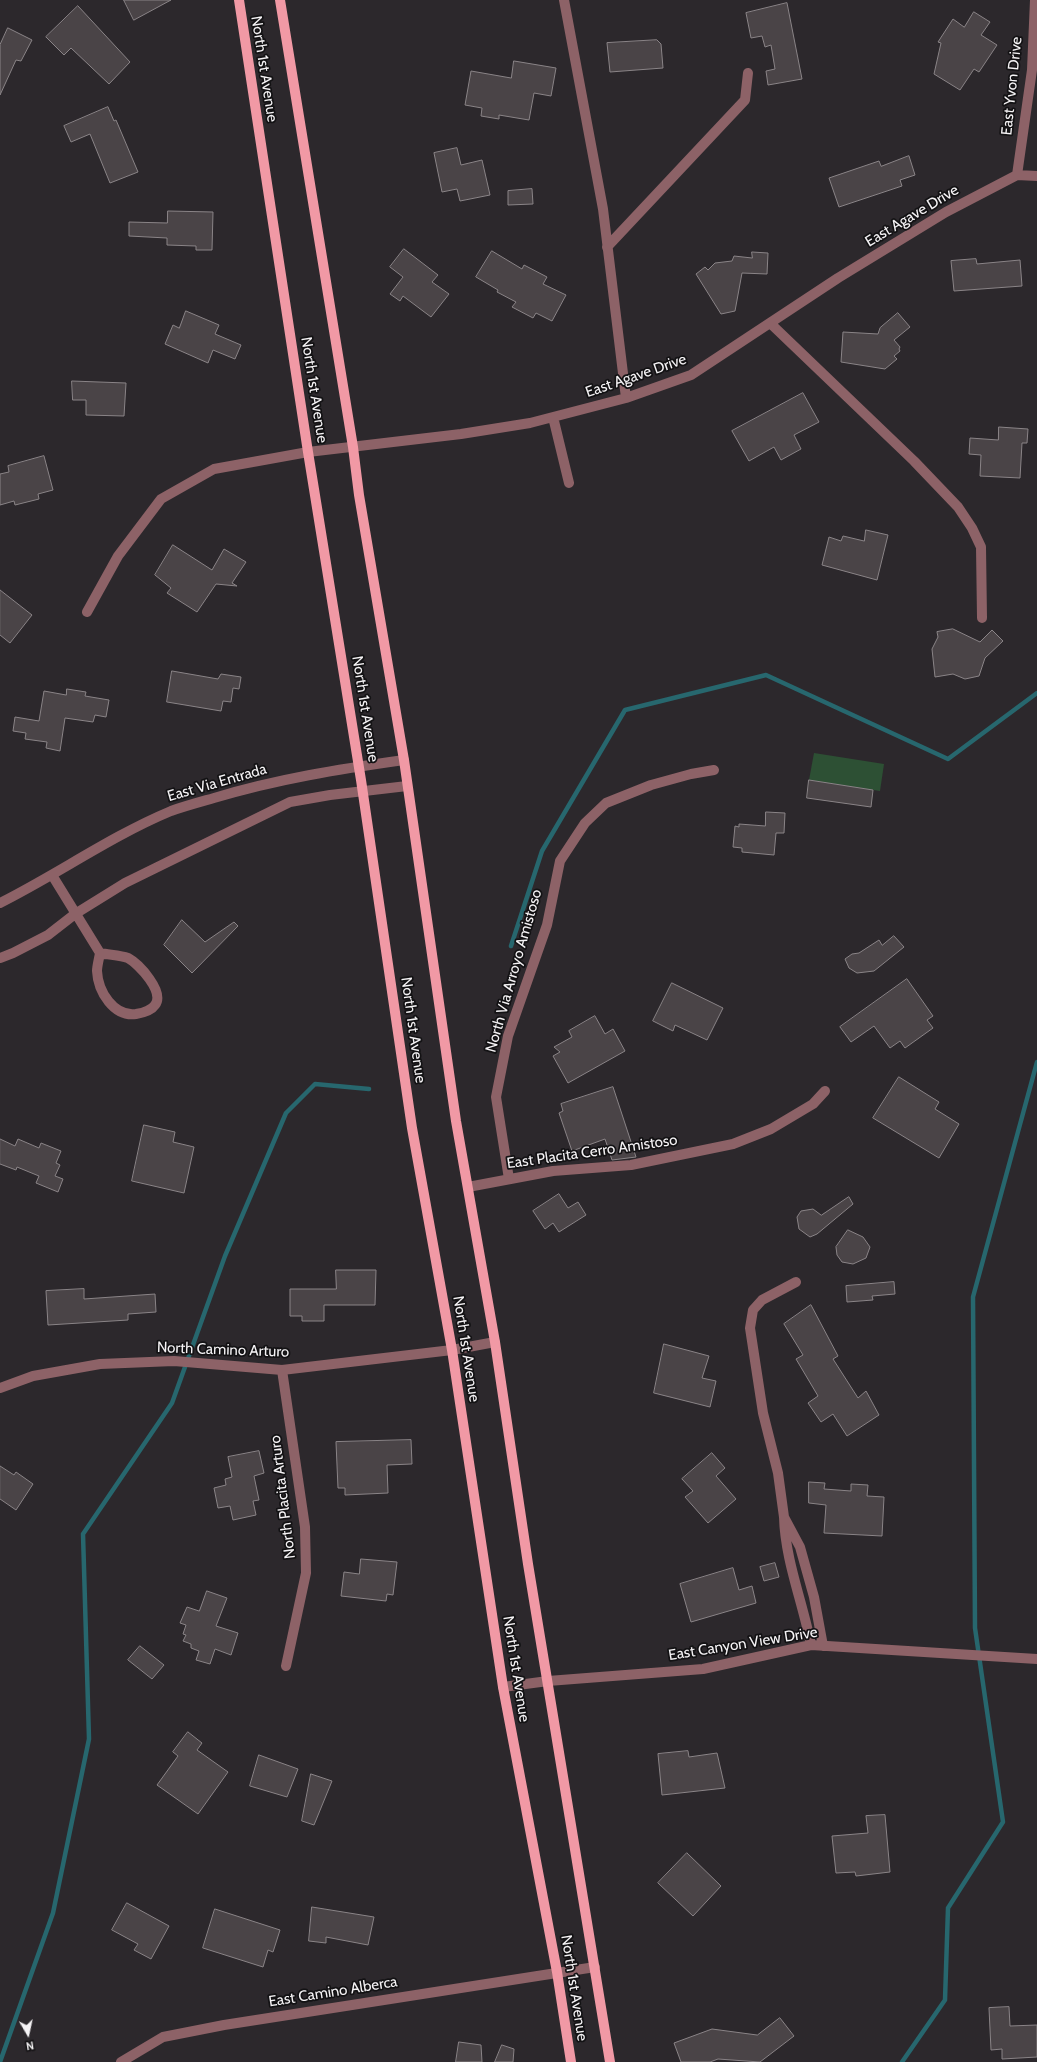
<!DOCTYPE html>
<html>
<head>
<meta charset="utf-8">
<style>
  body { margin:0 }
  #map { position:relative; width:1037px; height:2062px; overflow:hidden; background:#2c282c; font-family:Cabin,sans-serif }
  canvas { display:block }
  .north { position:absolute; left:8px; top:2014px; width:40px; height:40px; -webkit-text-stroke:3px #131214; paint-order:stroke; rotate:171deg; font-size:11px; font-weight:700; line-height:16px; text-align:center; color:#f5f3f5 }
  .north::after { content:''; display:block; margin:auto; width:14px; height:18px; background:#f5f3f5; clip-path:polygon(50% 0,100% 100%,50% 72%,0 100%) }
</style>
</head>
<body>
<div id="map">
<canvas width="1037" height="2062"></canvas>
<div class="north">N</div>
</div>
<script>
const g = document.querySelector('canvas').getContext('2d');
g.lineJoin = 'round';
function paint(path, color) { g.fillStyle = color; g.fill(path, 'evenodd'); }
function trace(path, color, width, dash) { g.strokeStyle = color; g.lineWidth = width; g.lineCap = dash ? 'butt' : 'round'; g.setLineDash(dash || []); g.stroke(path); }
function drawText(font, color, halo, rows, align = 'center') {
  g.font = font + ' Cabin,sans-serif'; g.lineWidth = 3.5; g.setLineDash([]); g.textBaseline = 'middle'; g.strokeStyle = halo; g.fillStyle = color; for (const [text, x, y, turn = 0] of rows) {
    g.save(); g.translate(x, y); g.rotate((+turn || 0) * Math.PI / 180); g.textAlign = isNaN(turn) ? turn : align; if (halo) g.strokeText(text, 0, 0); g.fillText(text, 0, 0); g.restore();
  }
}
paint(new Path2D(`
  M 814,753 L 884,764 L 880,791 L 809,780 Z`), '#2d5034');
trace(new Path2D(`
  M 511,946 L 542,851 L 625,710 L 766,675 L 948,759 L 1037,693
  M 0,2062 L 53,1913 L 89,1739 L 83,1534 L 172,1403 L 225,1256 L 286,1113 L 315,1084 L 369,1089
  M 902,2062 L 945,2000 L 948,1908 L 1003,1822 L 975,1628 L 973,1297 L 1037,1062`), '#27676e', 4.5);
const building = new Path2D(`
  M 124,0 L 171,0 L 134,20 Z
  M 787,3 L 802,79 L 768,85 L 766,71 L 775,69 L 771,45 L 765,47 L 762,36 L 751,38 L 746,13 Z
  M 78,6 L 130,62 L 109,84 L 71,48 L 64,55 L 46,37 Z
  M 974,12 L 990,22 L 981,35 L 997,45 L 979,72 L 974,69 L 960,90 L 934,74 L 941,43 L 938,42 L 953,19 L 964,27 Z
  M 8,28 L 32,40 L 21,61 L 16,60 L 0,95 L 0,45 Z
  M 657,40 L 661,44 L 663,68 L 610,72 L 607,43 Z
  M 514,61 L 556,68 L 551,96 L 534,93 L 529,120 L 499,115 L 499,119 L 481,116 L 482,108 L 465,105 L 471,71 L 511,78 Z
  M 108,107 L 114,121 L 116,120 L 138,172 L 110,183 L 90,134 L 71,142 L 64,126 Z
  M 457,148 L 461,165 L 482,160 L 490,195 L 460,201 L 457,189 L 442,192 L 434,153 Z
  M 909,156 L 915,175 L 900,180 L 902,186 L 839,207 L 829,178 L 879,161 L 881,166 Z
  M 532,189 L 533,204 L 508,205 L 508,191 Z
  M 168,211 L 213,212 L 212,250 L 196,250 L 196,246 L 167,245 L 167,238 L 129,236 L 129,222 L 167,223 Z
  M 404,249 L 438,275 L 432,282 L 449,294 L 431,317 L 403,296 L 400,301 L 390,294 L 403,277 L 390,267 Z
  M 492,251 L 522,269 L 524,265 L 547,277 L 543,284 L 566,295 L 552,321 L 536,313 L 533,318 L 512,307 L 516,302 L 497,292 L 498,290 L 476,277 Z
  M 752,252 L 768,253 L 767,274 L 742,273 L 735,311 L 721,314 L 696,274 L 705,267 L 708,270 L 715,263 L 732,261 L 734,256 L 752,258 Z
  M 976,259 L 977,264 L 1020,260 L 1022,286 L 954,291 L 951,261 Z
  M 186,311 L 219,325 L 215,334 L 241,345 L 235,359 L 213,350 L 208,363 L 165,344 L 173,325 L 179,328 Z
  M 898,313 L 910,327 L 894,340 L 900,347 L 899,349 L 900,351 L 894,356 L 897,359 L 885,369 L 841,362 L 843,332 L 878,334 L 880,328 Z
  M 72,381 L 126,383 L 124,416 L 86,415 L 86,400 L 73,400 Z
  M 803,393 L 819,422 L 794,435 L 801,449 L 781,460 L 774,447 L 749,461 L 732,431 Z
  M 999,427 L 1028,429 L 1027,443 L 1022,443 L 1020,478 L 980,476 L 981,455 L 969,454 L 970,438 L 998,440 Z
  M 44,456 L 53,490 L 38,494 L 39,499 L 15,505 L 14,501 L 0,505 L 0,474 L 9,472 L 8,466 Z
  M 866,530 L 888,535 L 877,580 L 822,565 L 829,537 L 841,541 L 843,536 L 864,541 Z
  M 173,545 L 212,570 L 224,549 L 246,562 L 232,583 L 237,586 L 216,584 L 197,612 L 167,593 L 171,588 L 155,575 Z
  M 0,590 L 32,615 L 10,643 L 0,635 Z
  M 953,629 L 980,642 L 992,630 L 1003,641 L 985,658 L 979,676 L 965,679 L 953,674 L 935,677 L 932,649 L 938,637 L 937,632 Z
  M 172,671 L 218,679 L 221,674 L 241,677 L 239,689 L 233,688 L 231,702 L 223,701 L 221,711 L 167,702 Z
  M 67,689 L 86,692 L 85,696 L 109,700 L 106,717 L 95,715 L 93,722 L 65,718 L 60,751 L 46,748 L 47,742 L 25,739 L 26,733 L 13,731 L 15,717 L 39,721 L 44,691 L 66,695 Z
  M 809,780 L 873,790 L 871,807 L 807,798 Z
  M 766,812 L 785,813 L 784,833 L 776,833 L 774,855 L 742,852 L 742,848 L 733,847 L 735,826 L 739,827 L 739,824 L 765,826 Z
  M 182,920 L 205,942 L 234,922 L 238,926 L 192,973 L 164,945 Z
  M 894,936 L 904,947 L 874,971 L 857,973 L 849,968 L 845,959 L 852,954 L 859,953 L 879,940 L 882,945 Z
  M 907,979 L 933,1016 L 927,1020 L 933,1028 L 905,1048 L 900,1041 L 890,1048 L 874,1026 L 851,1042 L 840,1027 Z
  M 672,983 L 723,1008 L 707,1040 L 675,1025 L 673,1031 L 653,1021 Z
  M 595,1016 L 605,1034 L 613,1029 L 625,1051 L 568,1083 L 553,1056 L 560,1052 L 554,1047 L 572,1037 L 569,1031 Z
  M 899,1077 L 939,1102 L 935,1109 L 959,1124 L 939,1158 L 873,1118 Z
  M 613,1087 L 636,1157 L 612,1160 L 605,1139 L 572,1151 L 559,1113 L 563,1111 L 561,1104 Z
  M 144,1125 L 175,1132 L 173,1142 L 194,1147 L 184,1193 L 132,1181 Z
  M 0,1139 L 15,1146 L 18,1139 L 39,1148 L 41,1143 L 61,1151 L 56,1163 L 60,1165 L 55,1176 L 63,1179 L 58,1192 L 36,1183 L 39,1176 L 17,1167 L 16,1170 L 0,1164 Z
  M 559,1194 L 568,1208 L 578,1202 L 586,1215 L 559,1232 L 553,1223 L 545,1229 L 533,1211 Z
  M 849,1197 L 853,1204 L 817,1234 L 810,1237 L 799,1229 L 797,1217 L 801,1211 L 813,1209 L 821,1215 Z
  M 848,1230 L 863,1237 L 870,1247 L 866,1258 L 853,1264 L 842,1262 L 837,1255 L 836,1247 Z
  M 336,1270 L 376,1270 L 375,1305 L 324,1305 L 324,1321 L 302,1321 L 302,1316 L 290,1316 L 290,1289 L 336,1289 Z
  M 894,1282 L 895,1294 L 872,1296 L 873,1300 L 847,1302 L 846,1286 Z
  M 84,1289 L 84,1299 L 155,1294 L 156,1312 L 128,1314 L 128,1320 L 48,1325 L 46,1291 Z
  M 811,1305 L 838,1356 L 833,1359 L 858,1398 L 866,1391 L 879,1415 L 847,1436 L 833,1414 L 821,1422 L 808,1403 L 818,1396 L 796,1359 L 803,1355 L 784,1324 Z
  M 664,1344 L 709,1356 L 702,1378 L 716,1381 L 710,1407 L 654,1393 Z
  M 411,1440 L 412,1464 L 387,1465 L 388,1493 L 345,1495 L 345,1488 L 338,1488 L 336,1442 Z
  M 259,1451 L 264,1473 L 254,1476 L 259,1500 L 253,1501 L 256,1515 L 233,1520 L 230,1506 L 218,1508 L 214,1488 L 226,1485 L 225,1479 L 232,1477 L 228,1457 Z
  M 712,1453 L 725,1468 L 716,1476 L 736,1499 L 708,1523 L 685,1497 L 693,1491 L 682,1479 Z
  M 0,1466 L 14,1475 L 16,1472 L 33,1484 L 16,1510 L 0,1499 Z
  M 809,1482 L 825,1483 L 824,1489 L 851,1491 L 851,1484 L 868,1485 L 867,1496 L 884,1497 L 882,1536 L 824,1533 L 826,1505 L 809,1503 Z
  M 361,1559 L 397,1562 L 393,1595 L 387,1594 L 386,1601 L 341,1596 L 344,1572 L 359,1574 Z
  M 775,1563 L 779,1577 L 764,1581 L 760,1567 Z
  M 733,1568 L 739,1590 L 752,1586 L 756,1603 L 691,1622 L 680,1584 Z
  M 207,1591 L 227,1598 L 216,1626 L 238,1633 L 231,1655 L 215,1649 L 210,1664 L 196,1660 L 199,1651 L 191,1648 L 191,1644 L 183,1641 L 186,1635 L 183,1634 L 186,1625 L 180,1623 L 187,1607 L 199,1611 Z
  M 140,1646 L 164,1665 L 152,1679 L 128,1660 Z
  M 188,1732 L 202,1743 L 197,1750 L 228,1772 L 198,1814 L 157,1785 L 178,1756 L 173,1752 Z
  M 688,1751 L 689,1757 L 717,1753 L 725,1788 L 662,1795 L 658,1754 Z
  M 259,1755 L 298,1769 L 287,1797 L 250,1786 Z
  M 311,1774 L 332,1781 L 314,1825 L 302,1821 Z
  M 885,1815 L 890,1872 L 856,1876 L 855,1872 L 836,1873 L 832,1836 L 868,1833 L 866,1816 Z
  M 687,1853 L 721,1886 L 693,1916 L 658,1883 Z
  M 127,1903 L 169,1926 L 151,1959 L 134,1950 L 138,1944 L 112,1930 Z
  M 312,1907 L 374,1917 L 368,1945 L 326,1937 L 326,1943 L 309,1941 Z
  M 215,1909 L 280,1930 L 273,1952 L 268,1950 L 263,1967 L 203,1948 Z
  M 1009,2007 L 1010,2026 L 1037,2025 L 1037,2057 L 1002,2059 L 1002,2049 L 991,2050 L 989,2008 Z
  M 780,2018 L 794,2036 L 760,2062 L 718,2059 L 710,2062 L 681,2062 L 674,2043 L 712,2029 L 757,2035 Z
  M 459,2042 L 481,2045 L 482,2062 L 456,2062 Z
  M 502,2045 L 514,2049 L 513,2062 L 495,2062 Z`);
paint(building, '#4a4447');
trace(building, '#8a8487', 1);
trace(new Path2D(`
  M 564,0 L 603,209 L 626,398
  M 1017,175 L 1032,70 L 1035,0
  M 1017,175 L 1037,176
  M 607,247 L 745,100 L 748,73
  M 770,323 L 914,461 L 958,507 L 972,528 L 981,547 L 982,618
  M 553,417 L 569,483
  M 87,612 L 118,556 L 161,499 L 214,469 L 308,452 L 461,434 L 530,423 L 626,398 L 691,375 L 838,278 L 946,212 L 1017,175
  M 52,875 L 100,953 C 99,959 97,966 97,971 C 98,992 114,1017 136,1014 C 142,1013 151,1011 155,1005 C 165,992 139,964 128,958 C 120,955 109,955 100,953
  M 0,903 C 58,874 111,836 171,811 C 185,806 200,802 214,798 C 277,779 340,769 404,760
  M 0,958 L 13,953 L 48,935 L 75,914 L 125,883 L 290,802 L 330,795 L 407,786
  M 509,1179 L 496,1097 L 508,1036 L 547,925 L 560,861 L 585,823 L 606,803 L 651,785 L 691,774 L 714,770
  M 468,1187 L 553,1171 L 631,1165 L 733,1144 L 771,1129 L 813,1104 L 825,1091
  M 282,1370 L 305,1527 L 306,1573 L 286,1666
  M 0,1388 L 33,1376 L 100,1364 L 174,1361 L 282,1370 L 452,1350 L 495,1342
  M 784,1517 L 778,1473 L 763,1413 L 750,1328 L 753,1310 L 762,1300 L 796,1282
  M 811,1645 C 803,1603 785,1560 784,1517 L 800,1547 L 814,1597 L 823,1646
  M 503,1687 L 548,1681 L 703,1669 L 811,1645 L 1037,1659
  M 121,2062 L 163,2037 L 224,2025 L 595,1967`), '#8d6267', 10);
trace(new Path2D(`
  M 239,0 L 308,452 L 361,780 L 412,1128 L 452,1350 L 503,1687 L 557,1972 L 571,2062
  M 280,0 L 353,447 L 359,495 L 404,760 L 456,1121 L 495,1342 L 528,1564 L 610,2062`), '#f199a5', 10);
drawText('15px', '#f5f3f5', '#131214', [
  ["North 1st Avenue",264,69,81],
  ["East Yvon Drive",1012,86,-84],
  ["East Agave Drive",912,216,-31],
  ["East Agave Drive",636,376,-19],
  ["North 1st Avenue",314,390,81],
  ["North 1st Avenue",365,709,81],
  ["East Via Entrada",217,783,-16],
  ["North Via Arroyo Amistoso",514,971,-74],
  ["North 1st Avenue",413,1030,82],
  ["East Placita Cerro Amistoso",592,1152,-8],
  ["North 1st Avenue",466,1349,81],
  ["North Camino Arturo",223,1350,2],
  ["North Placita Arturo",283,1497,-97],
  ["East Canyon View Drive",743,1644,-9],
  ["North 1st Avenue",516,1669,81],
  ["North 1st Avenue",574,1988,81],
  ["East Camino Alberca",333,1992,-9]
]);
</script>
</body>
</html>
